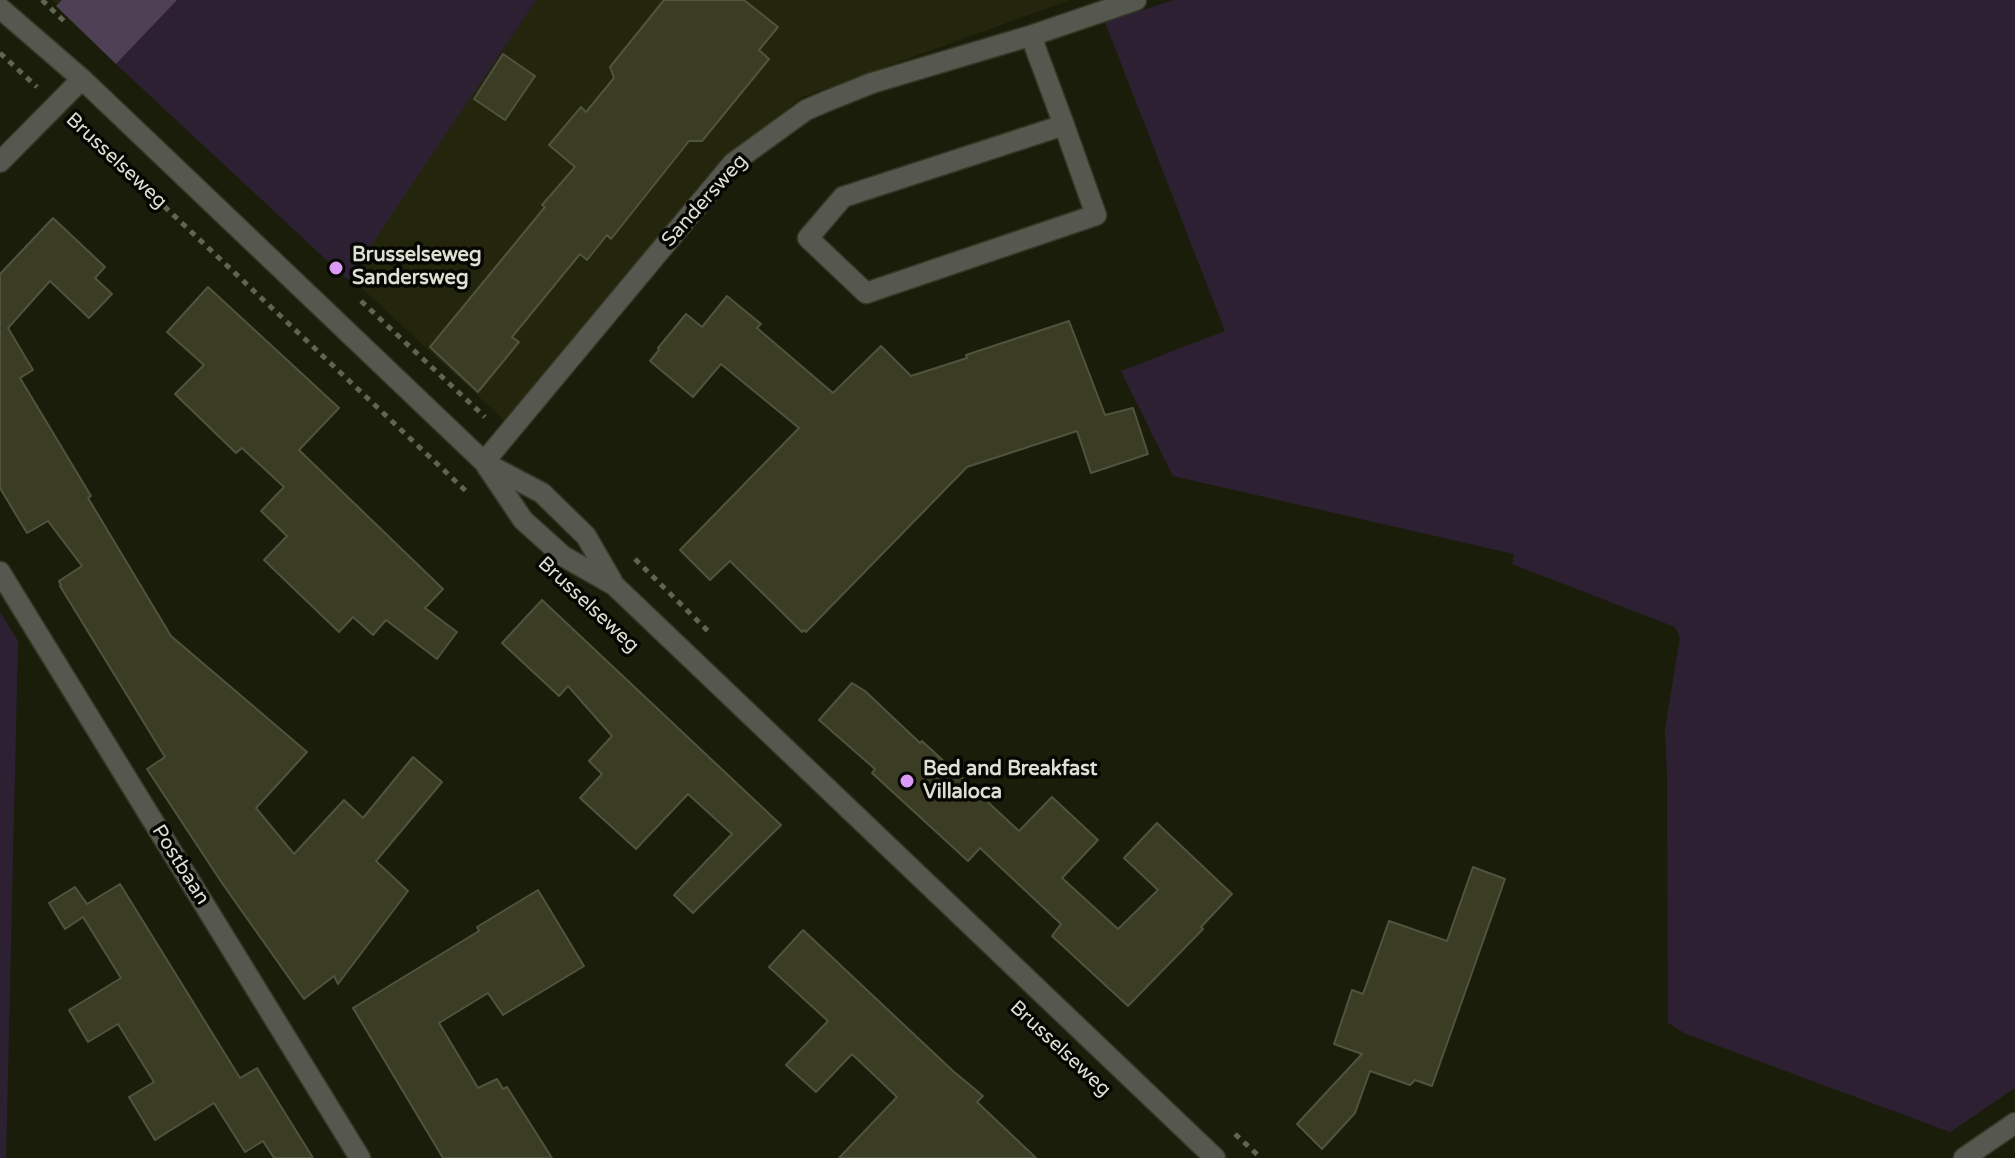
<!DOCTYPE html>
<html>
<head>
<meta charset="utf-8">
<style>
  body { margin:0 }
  canvas { display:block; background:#1a1d0a }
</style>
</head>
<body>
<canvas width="2015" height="1158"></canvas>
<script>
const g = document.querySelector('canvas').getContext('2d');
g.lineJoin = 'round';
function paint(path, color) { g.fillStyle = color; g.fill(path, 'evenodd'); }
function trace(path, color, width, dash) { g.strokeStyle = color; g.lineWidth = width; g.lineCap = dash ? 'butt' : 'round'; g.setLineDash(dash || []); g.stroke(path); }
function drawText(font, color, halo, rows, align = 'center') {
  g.font = font + ' "Varela Round",sans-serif'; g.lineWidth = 7; g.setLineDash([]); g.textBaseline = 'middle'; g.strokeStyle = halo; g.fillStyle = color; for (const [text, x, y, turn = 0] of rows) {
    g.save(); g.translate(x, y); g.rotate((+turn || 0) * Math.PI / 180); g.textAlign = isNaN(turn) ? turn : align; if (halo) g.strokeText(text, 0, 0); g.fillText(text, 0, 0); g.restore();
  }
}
paint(new Path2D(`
  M 52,0 L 1070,0 L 802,97 L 719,163 L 507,423 Z`), '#23260c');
paint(new Path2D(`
  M 177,0 L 536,0 L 348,280 L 116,64 Z
  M 1174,0 L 2015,0 L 2015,1088 L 1950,1132 L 1686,1034 L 1668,1023 L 1667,775 L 1665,729 L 1680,638 L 1675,627 L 1512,564 L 1514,554 L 1173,476 L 1121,371 L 1225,331 L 1105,22 Z
  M 0,612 L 18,641 L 6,1158 L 0,1158 Z`), '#2d2033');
paint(new Path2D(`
  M 62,0 L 177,0 L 116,64 L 56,6 Z`), '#4f4056');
const building = new Path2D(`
  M 664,0 L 744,0 L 778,27 L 759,50 L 769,59 L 702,141 L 689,141 L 611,239 L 607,235 L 587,260 L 580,254 L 512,337 L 519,342 L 478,392 L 430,347 L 545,207 L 542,205 L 575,167 L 549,145 L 581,107 L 586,112 L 614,78 L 610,67 Z
  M 503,54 L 535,76 L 505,120 L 474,99 Z
  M 53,218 L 105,267 L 95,278 L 112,294 L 89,318 L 50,281 L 8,328 L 33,370 L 20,378 L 91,496 L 88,498 L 171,636 L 307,752 L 256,808 L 294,854 L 344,800 L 363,818 L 413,757 L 442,782 L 376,861 L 408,891 L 338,984 L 334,976 L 304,999 L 222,883 L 147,769 L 165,757 L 60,586 L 61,585 L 59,581 L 82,566 L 48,521 L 27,533 L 0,488 L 0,274 Z
  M 208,287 L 339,408 L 299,450 L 443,589 L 425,608 L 457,632 L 437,659 L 386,620 L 373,635 L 353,617 L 339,632 L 264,560 L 287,536 L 261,511 L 284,487 L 242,448 L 236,453 L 175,394 L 204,365 L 167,332 Z
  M 727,296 L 761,324 L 757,328 L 833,393 L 881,346 L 911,376 L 967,358 L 966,355 L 1069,321 L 1105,415 L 1133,408 L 1148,454 L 1091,473 L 1077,431 L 967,467 L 806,632 L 804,630 L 802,632 L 730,561 L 710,580 L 680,550 L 799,428 L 721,364 L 693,397 L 650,361 L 659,350 L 658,348 L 686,314 L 702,327 Z
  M 542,600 L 781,825 L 693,913 L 674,895 L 732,834 L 688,794 L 636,849 L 580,798 L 602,774 L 589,761 L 612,736 L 568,686 L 559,696 L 502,643 Z
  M 852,683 L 865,691 L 920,743 L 922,741 L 1019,831 L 1052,797 L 1098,840 L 1062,878 L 1118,929 L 1158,890 L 1124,858 L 1157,823 L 1232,894 L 1201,927 L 1203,929 L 1128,1006 L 1052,936 L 1061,924 L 980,848 L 968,861 L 872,773 L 875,769 L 819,720 Z
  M 1473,867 L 1505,879 L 1432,1086 L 1415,1080 L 1410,1085 L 1370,1071 L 1355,1113 L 1322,1149 L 1297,1124 L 1362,1054 L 1334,1044 L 1352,990 L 1363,994 L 1389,921 L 1447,941 Z
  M 120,884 L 240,1078 L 257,1068 L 313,1158 L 274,1158 L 263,1141 L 245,1152 L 214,1103 L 155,1140 L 129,1097 L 154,1082 L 118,1024 L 88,1042 L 69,1010 L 121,978 L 83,917 L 65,929 L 49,903 L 75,887 L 87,904 Z
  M 538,890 L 584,966 L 503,1015 L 488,993 L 439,1023 L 478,1088 L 497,1079 L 503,1089 L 507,1087 L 552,1158 L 443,1158 L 353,1008 L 479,931 L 477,927 Z
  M 803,930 L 953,1071 L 983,1096 L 977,1102 L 1036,1158 L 839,1158 L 897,1097 L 852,1054 L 816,1092 L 786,1065 L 828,1021 L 769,967 Z`);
paint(building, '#3a3d24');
trace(building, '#50533e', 2);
const minor = new Path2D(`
  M 0,8 L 82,79 L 484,462 L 523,520 L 563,556 L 614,585 L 1215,1158
  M 1033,35 L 1035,47 L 1064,125 L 843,197 L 808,238 L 866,293 L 1096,215 L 1064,125
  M 0,162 L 82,79
  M 484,462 L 733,163 L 806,110 L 827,101 L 872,83 L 1033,35 L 1136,0
  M 487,464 L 542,493 L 586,536 L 612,581
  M 0,572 L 360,1158
  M 1964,1158 L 2015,1123`);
trace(minor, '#353826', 23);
trace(new Path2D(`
  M 42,0 L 65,22
  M 0,53 L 37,87
  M 77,124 L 468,493
  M 361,301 L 485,417
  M 635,559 L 710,633
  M 589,607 L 623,638
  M 1235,1134 L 1261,1158`), '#616453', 5, [6, 6]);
trace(minor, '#56584f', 20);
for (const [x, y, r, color] of [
  [336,268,8,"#da9af6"],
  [907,781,8,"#da9af6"]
]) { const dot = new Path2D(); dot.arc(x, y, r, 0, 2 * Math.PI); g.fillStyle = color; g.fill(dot); trace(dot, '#060602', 3); }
drawText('20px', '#dcdfd2', '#060602', [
  ["Brusselseweg",116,161,43],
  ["Sandersweg",705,201,-48],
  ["Brusselseweg",588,605,43],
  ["Postbaan",180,865,58],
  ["Brusselseweg",1060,1049,43]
]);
drawText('bold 20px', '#dcdfd2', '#060602', [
  ["Brusselseweg",352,256],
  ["Sandersweg",352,279],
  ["Bed and Breakfast",923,770],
  ["Villaloca",923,793]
], 'left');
</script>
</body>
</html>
